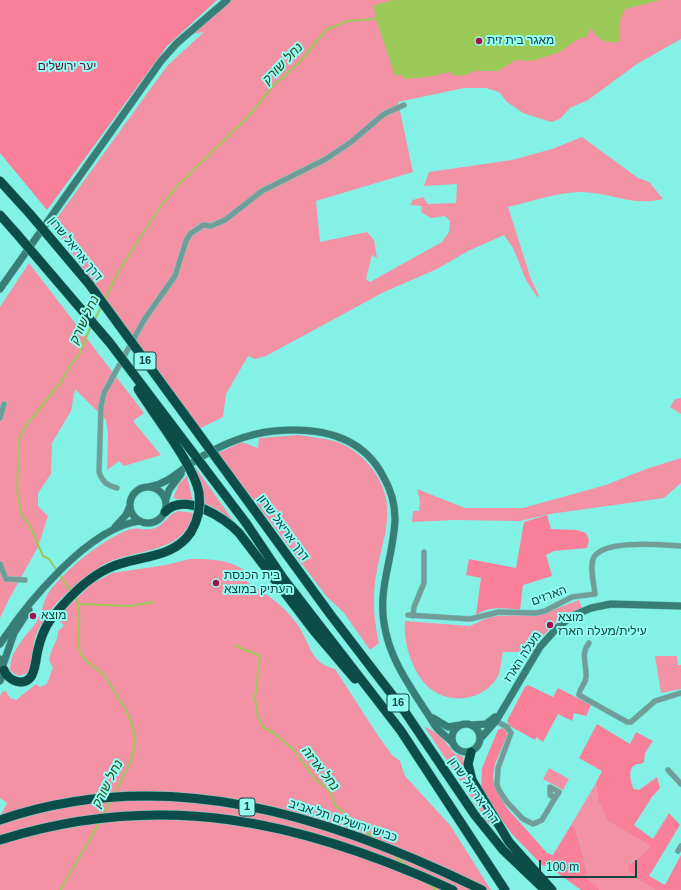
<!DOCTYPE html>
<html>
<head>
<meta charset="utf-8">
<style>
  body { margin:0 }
  #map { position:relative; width:681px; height:890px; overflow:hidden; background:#84f1e7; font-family:Helvetica,sans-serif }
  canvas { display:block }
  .scale { position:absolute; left:539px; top:860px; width:98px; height:18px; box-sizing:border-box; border:2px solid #154441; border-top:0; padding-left:5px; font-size:12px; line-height:14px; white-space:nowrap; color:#154441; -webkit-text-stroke:3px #92fef4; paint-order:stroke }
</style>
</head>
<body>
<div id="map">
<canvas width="681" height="890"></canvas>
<div class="scale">100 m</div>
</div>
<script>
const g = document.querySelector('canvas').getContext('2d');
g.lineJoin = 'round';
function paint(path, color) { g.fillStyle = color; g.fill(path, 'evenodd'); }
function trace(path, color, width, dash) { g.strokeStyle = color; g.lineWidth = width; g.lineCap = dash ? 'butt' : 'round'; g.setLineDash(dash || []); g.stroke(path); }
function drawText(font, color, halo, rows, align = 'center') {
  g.font = font + ' Helvetica,Heebo,sans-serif'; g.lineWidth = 4; g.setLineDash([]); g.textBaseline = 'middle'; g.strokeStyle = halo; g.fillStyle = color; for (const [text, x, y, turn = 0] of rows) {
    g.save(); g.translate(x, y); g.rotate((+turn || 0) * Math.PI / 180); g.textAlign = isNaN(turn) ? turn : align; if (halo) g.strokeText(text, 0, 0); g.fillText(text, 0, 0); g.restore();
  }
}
paint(new Path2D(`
  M 231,0 L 681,0 L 681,39 L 637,64 L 588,100 L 570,108 L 560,119 L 551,122 L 523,113 L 507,102 L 499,92 L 486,88 L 464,88 L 398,102 L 413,172 L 316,201 L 320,242 L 367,232 L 374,240 L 377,258 L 372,255 L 366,279 L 370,282 L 442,242 L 449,232 L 450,221 L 445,216 L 431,218 L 421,212 L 422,206 L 410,205 L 413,200 L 423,197 L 428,204 L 456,203 L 457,184 L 424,186 L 429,172 L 512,160 L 552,149 L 582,137 L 638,178 L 649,182 L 663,199 C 633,207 610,192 581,192 C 556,192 531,202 508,207 L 531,279 L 539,296 L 537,297 L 526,280 L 513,248 L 504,235 L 468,251 L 437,269 L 384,292 L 266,356 L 255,359 L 248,356 L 226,394 L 223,417 L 199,429 L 52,225 L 167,66 L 204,32 L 191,34 Z
  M 29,263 L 144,413 L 133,421 L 161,455 L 124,466 L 119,461 L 107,470 L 108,435 L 106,420 L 75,389 L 71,411 L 52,443 L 51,474 L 38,493 L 38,506 L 48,516 L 38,547 L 9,599 L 0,618 L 0,307 Z
  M 681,398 L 681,414 L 670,407 L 675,399 Z
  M 298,435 C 310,437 323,438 334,441 C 349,445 362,456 371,467 C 400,505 383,535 376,576 C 372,597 374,621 379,643 L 370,650 L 344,613 L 327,597 L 218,453 L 242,442 L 258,448 L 259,438 Z
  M 681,458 L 681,483 L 664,498 L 550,514 L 520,521 L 454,520 L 412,522 L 413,511 L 419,511 L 420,501 L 417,489 L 465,508 L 523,508 L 606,485 L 646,469 Z
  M 195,467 L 237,526 C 227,515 217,508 203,503 L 203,490 Z
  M 187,476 L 193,502 L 173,498 L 179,484 Z
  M 179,511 L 193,513 C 185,555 133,548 103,565 C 79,579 44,610 35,638 C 32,649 33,663 27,673 C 19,677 16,676 10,670 C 10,651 25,637 36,623 C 42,613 43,601 49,592 C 65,570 105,537 131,529 C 138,527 147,531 155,528 C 165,525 168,513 179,511 Z
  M 190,559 C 211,559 231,559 248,573 L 246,581 C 265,593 284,605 297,624 C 311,643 309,663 335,669 L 379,737 L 392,755 L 400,761 L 405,776 L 450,825 L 491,890 L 0,890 L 0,816 L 7,803 L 0,798 L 0,696 L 2,692 L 6,691 L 10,698 L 16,700 L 36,684 L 40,687 L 47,684 L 53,667 C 43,656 59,643 58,631 L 64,626 L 57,617 L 93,583 L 112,573 L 166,565 Z
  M 579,600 L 582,608 C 557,617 543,633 530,656 L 524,652 L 503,652 C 501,660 501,672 497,678 C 480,705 439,705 421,679 C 410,663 403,640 405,621 L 470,626 L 487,618 L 497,616 L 542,614 Z
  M 655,656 L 677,656 L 678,665 L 681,665 L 681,689 L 661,693 Z
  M 424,726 L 440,735 L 454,753 L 463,757 L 464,772 L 466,780 L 495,827 L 489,824 Z
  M 549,768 L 569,779 L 563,790 L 543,779 Z
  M 596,783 L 598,801 L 608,821 L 650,846 L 640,857 L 629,863 L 632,875 L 647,882 L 655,890 L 600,890 L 583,876 L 587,869 L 575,827 L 571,825 Z`), '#f392a5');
paint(new Path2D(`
  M 0,0 L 217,0 L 167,46 L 47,210 L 0,153 Z
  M 547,515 L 551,529 L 577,530 L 586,533 L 589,540 L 587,548 L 554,551 L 546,555 L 552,576 L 523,585 L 520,610 C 505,608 489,606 476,615 L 481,578 L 466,575 L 469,559 L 516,568 L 524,522 Z
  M 528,685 L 553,697 L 558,688 L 591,705 L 586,716 L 574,713 L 572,721 L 558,714 L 543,742 L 536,737 L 535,740 L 510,726 L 507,721 L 525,687 Z
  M 597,724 L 630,744 L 636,732 L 653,741 L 645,753 L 644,762 C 641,765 639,763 635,765 C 627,768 631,784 634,789 L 639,790 L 657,777 L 660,788 L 652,797 L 634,825 L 653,839 L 669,813 L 680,825 L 649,876 L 665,885 L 681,855 L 681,890 L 655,890 C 646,882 634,879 628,869 L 629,864 L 640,857 L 650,846 L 608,821 L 598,801 L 596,783 L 602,771 L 579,758 Z
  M 502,728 L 506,730 L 507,735 L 495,764 L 493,776 L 495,787 L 506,807 L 547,853 L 553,855 L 571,825 L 575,827 L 587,870 L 584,876 L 600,890 L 581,890 L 552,869 L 542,865 L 512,834 L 481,791 L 482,768 L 498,730 Z`), '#fa7f99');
paint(new Path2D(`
  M 393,0 L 661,0 L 625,9 L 620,21 L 619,42 C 603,43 600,41 591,28 L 586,37 L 578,39 L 560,52 L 532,61 L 516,60 L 498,71 L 475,71 L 466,75 L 453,76 L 451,72 L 427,77 L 404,79 L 402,75 L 395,76 L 375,16 L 374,5 Z`), '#9bc957');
trace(new Path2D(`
  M 104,301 L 120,269 L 160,207 L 177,186 L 247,118 L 273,86 L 300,62 L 326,30 L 347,21 L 377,19
  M 94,321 L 101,307
  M 71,591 L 49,559 L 43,556 L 29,524 L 22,516 L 17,491 L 19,440 L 24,428 L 61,382 L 70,366 L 79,355 L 91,326
  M 75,596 C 85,615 73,642 82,656 C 87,664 98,668 105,676 C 109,682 113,690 118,697 C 145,738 136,754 114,795
  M 80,604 L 129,606 L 154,602
  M 234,645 L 260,656 L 255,699 L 258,717 L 263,727 L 274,733 L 294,750 L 316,780 L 329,790 L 335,805 L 375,839
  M 103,816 L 111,801
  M 395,856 L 407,866
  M 427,883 L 436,890
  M 60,890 L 100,822`), '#9bc957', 2);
const street = new Path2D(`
  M 0,418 L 4,404
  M 117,488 C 107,485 103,483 99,472 L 101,406 L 104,393 L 144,320 L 175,276 L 186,241 L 190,234 L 203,225 L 211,226 L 225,220 L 262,191 L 326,159 L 351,142 L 384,114 L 404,105
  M 0,564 L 6,579 L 25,580
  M 408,615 L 470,619 L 499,612 L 536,613 L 545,611 L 572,597 L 595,594 C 594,584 589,566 594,557 C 605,539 662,545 681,546
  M 413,616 L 414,607 L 424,583 L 424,552
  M 589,643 C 580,654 587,665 586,677 C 586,684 579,688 579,695 L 627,722 L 631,722 L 655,701 L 681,693
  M 496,721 L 507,727 L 511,733 L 498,768 L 497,785 L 500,792 L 507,802 L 523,819 L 533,824 L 542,820 L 555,798
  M 668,770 L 681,784
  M 550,787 L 559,792 L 555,798 L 550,795 Z
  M 678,851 L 681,846`);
const secondary = new Path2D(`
  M 0,289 L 161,61 L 177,43 L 227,0
  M130 505a18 18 0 1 1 36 0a18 18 0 1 1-36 0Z
  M 149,487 C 167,484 178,472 193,462 C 218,446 244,434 274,431 C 317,427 361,434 383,476 C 390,488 395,504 395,519 C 394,555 378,587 384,623 C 389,657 407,682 425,710 C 429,715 432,722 436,727 C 441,733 447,737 452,742
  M 166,499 L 169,490 L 181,474
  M 115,527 L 126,515 L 130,506
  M 0,644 C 27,603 89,527 140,521
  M 0,659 L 4,670 L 0,681
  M 3,665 L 14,633 L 29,610
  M 433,718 L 448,727 L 460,725
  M452 738a14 14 0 1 1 28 0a14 14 0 1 1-28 0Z
  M 472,725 L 486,724 L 495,717
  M 480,739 L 496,721 L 540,647 L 556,629 L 572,616 L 591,608 L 611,604 L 681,606`);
const highway = new Path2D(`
  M 0,181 L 30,214
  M 0,215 L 16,233
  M 255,511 L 330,614 L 403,709 L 474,814 L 503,850 L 545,890
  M 165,512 C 184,491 225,518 239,533 L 314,631 L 355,679
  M 246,523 L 283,578 L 401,731 L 505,890
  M 4,670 C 8,681 25,688 32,675 C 35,669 36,661 37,654 C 40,639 45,624 56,613 C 70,596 89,577 109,568 C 136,555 173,560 191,532
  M 471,752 L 468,764 L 472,780 L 509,842 L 552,890
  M 0,820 C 166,763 331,816 482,890
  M 0,840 C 163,789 302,821 453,890`);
trace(street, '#6ecec6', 6);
trace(secondary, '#6ecec6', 8);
trace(highway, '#6ecec6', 10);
trace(street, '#729c98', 5);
trace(secondary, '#397d77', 7);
trace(highway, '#0d4d49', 9);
const highwayBridge = new Path2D(`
  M 30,214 L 89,284 L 255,511
  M 16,233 L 110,343 L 246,523
  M 138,389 C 154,415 194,465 199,493 C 201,507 198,520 191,532`);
trace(highwayBridge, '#6ecec6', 10, []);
trace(highwayBridge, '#0d4d49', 9);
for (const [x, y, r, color] of [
  [479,41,4,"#a50e46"],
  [216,583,4,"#a50e46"],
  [33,616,4,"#a50e46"],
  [550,625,4,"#a50e46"]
]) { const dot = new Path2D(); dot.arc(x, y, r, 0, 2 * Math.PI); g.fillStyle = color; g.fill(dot); trace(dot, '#92fef4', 1.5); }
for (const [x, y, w] of [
  [145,361,22],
  [398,703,22],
  [247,807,16]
]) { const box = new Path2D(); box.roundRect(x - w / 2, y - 9, w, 18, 3); g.fillStyle = '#92fef4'; g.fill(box); trace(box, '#154441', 1); }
drawText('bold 11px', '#154441', null, [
  ["16",145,361],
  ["16",398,703],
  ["1",247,807]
]);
drawText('12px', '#154441', '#92fef4', [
  ["מאגר בית זית",487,41],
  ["בית הכנסת",224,576],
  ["העתיק במוצא",224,590],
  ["מוצא",41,616],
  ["מוצא",558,618],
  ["עילית/מעלה הארז",558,632]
], 'left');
drawText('12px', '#5b0e27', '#92fef4', [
  ["יער ירושלים",67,67]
]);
drawText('12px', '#154441', '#92fef4', [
  ["דרך אריאל שרון",75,249,51],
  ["דרך אריאל שרון",283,528,54],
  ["הארזים",549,596,-20],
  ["מעלה הארז",523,657,-57],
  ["דרך אריאל שרון",473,791,55],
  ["כביש ירושלים תל אביב",343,821,18]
]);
drawText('italic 13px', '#324517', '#92fef4', [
  ["נחל שורק",283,64,-46],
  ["נחל שורק",85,320,-65],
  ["נחל ארזה",320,769,52],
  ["נחל שורק",108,784,-63]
]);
</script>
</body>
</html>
